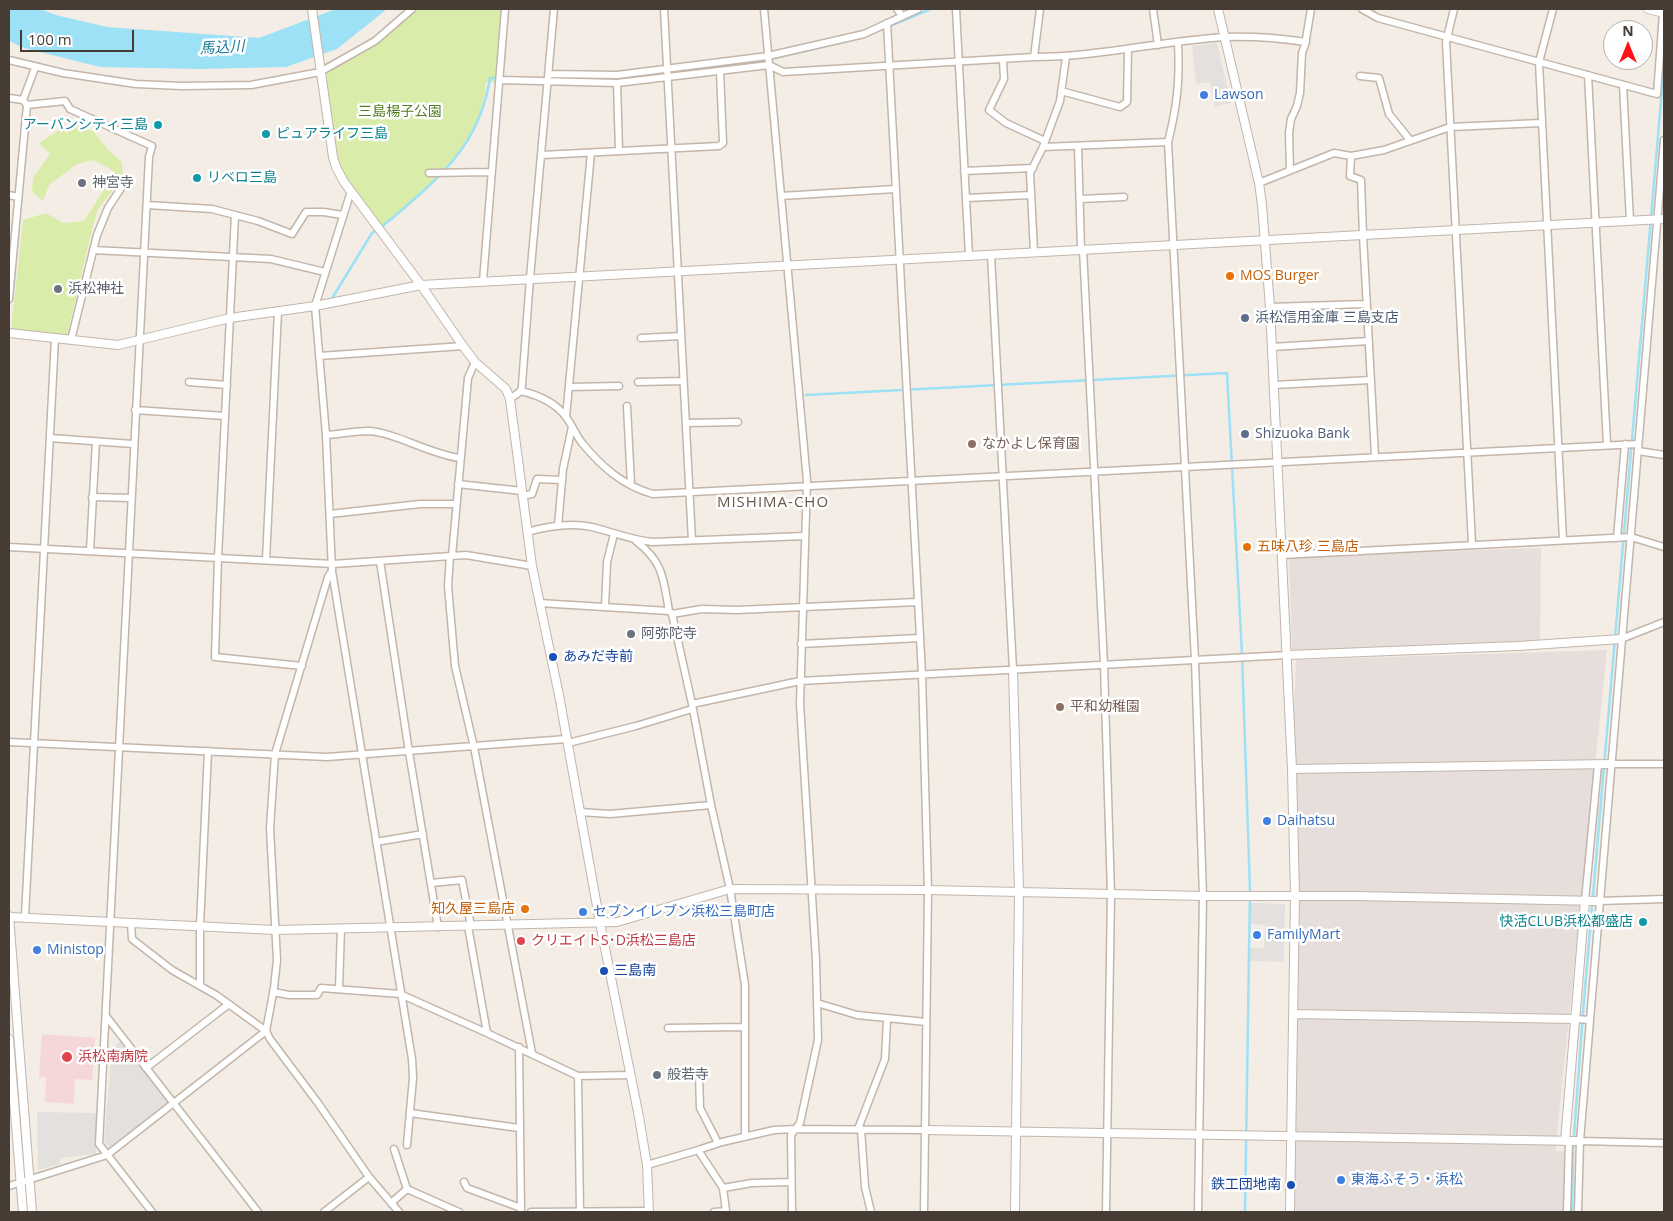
<!DOCTYPE html>
<html>
<head>
<meta charset="utf-8">
<style>
  body { margin:0 }
  #map { position:relative; width:1673px; height:1221px; overflow:hidden; background:#f4ede5; font-family:"Open Sans",sans-serif }
  canvas { display:block }
  .frame { position:absolute; inset:0; border:10px solid #473c34; pointer-events:none }
  .north { position:absolute; left:1603px; top:20px; width:50px; height:50px; box-sizing:border-box; background:#fff; border:1px solid #b5b1ae; border-radius:50%; rotate:0deg; font-size:14px; font-weight:700; line-height:20px; text-align:center; color:#473c34 }
  .north::after { content:''; display:block; margin:auto; width:18px; height:22px; background:#ff1118; clip-path:polygon(50% 0,100% 100%,50% 72%,0 100%) }
  .scale { position:absolute; left:20px; top:30px; width:114px; height:22px; box-sizing:border-box; border:2px solid #473c34; border-top:0; padding-left:6px; font-size:15px; line-height:18px; white-space:nowrap; color:#473c34; -webkit-text-stroke:4px #fff; paint-order:stroke }
</style>
</head>
<body>
<div id="map">
<canvas width="1673" height="1221"></canvas>
<div class="frame"></div>
<div class="north">N</div>
<div class="scale">100 m</div>
</div>
<script>
const g = document.querySelector('canvas').getContext('2d');
g.lineJoin = 'round';
function paint(path, color) { g.fillStyle = color; g.fill(path, 'evenodd'); }
function trace(path, color, width, dash) { g.strokeStyle = color; g.lineWidth = width; g.lineCap = dash ? 'butt' : 'round'; g.setLineDash(dash || []); g.stroke(path); }
function drawText(font, color, halo, rows, align = 'center') {
  g.font = font + ' "Open Sans","Noto Sans JP",sans-serif'; g.lineWidth = 5; g.setLineDash([]); g.textBaseline = 'middle'; g.strokeStyle = halo; g.fillStyle = color; for (const [text, x, y, turn = 0] of rows) {
    g.save(); g.translate(x, y); g.rotate((+turn || 0) * Math.PI / 180); g.textAlign = isNaN(turn) ? turn : align; if (halo) g.strokeText(text, 0, 0); g.fillText(text, 0, 0); g.restore();
  }
}
paint(new Path2D(`
  M 1541,548 L 1540,642 L 1292,650 L 1289,557 Z
  M 1607,650 L 1558,1124 L 1556,1151 L 1565,1151 L 1565,1212 L 1290,1212 L 1298,1023 L 1298,909 L 1292,781 L 1296,660 Z`), '#e6deda');
paint(new Path2D(`
  M 42,1034 L 95,1038 L 92,1080 L 75,1079 L 74,1104 L 45,1102 L 46,1078 L 39,1077 Z`), '#f6d7d9');
paint(new Path2D(`
  M 417,9 L 501,9 L 495,82 L 486,82 C 482,146 426,187 382,227 L 348,180 L 338,160 L 325,80 L 327,73 L 330,71 L 370,48 L 393,30 Z
  M 72,122 L 94,132 L 110,152 L 122,162 L 123,177 L 98,209 L 93,226 L 67,335 L 11,329 L 23,220 L 46,213 L 63,223 L 84,221 L 115,172 L 94,160 L 77,164 L 49,185 L 43,201 L 32,192 L 33,178 L 50,154 L 39,143 Z`), '#daecaa');
paint(new Path2D(`
  M 1217,43 L 1231,103 L 1215,107 L 1210,82 L 1196,84 L 1192,46 Z
  M 1251,903 L 1285,904 L 1284,962 L 1250,961 L 1250,948 L 1264,948 L 1265,925 L 1251,924 Z
  M 123,1039 L 173,1103 L 110,1148 L 104,1141 L 112,1048 Z
  M 37,1112 L 96,1113 L 96,1154 L 61,1158 L 60,1164 L 38,1170 Z`), '#e4e0de');
paint(new Path2D(`
  M 9,9 L 40,9 L 56,15 L 107,27 L 259,38 L 336,9 L 387,9 L 337,49 L 286,67 L 200,69 L 100,67 L 24,48 L 9,41 Z`), '#9ce1f6');
trace(new Path2D(`
  M 868,35 L 931,9
  M 775,58 L 860,38
  M 658,73 L 763,60
  M 553,78 L 608,78
  M 331,300 L 372,233 C 386,224 399,213 411,202 C 453,166 481,134 490,78 L 498,78
  M 806,395 L 1227,373 L 1242,654 L 1250,891 L 1245,1212
  M 1572,1212 L 1573,1150 L 1583,1012 L 1664,66`), '#9ce1f6', 2.5);
const minor = new Path2D(`
  M 664,9 L 692,540
  M 764,9 L 807,481 L 800,704 L 816,960 L 818,1040 L 800,1123 L 791,1135 L 792,1212
  M 897,9 L 902,16
  M 956,9 L 969,256
  M 1153,9 L 1158,45
  M 1362,9 L 1378,18 L 1657,94 L 1663,13
  M 1454,9 L 1446,42 L 1472,544
  M 1553,9 L 1539,62 L 1563,540
  M 887,23 L 922,674 L 928,890 L 924,1212
  M 1178,43 C 1180,79 1177,107 1168,142 L 1195,660 L 1203,896 L 1198,1212
  M 1034,57 L 1040,9
  M 9,60 L 63,73 L 136,84 L 182,86 L 251,85 L 320,72 L 375,41 L 412,9
  M 1003,60 L 1004,79 L 989,110 L 1006,123 L 1045,141
  M 549,74 L 617,75 L 768,56 L 864,34 L 918,9
  M 1588,75 L 1607,445
  M 1360,76 L 1379,78 L 1389,114 L 1410,140
  M 500,80 L 617,83 L 769,65 L 783,72 L 1034,57 C 1098,57 1161,41 1225,37 C 1252,36 1279,38 1306,42
  M 617,83 L 619,151
  M 1623,85 L 1630,221
  M 1061,91 L 1120,107 L 1127,102 L 1128,49
  M 9,98 L 23,100 L 27,105 L 65,101 L 70,109 L 152,146 L 149,157 L 99,1144 L 152,1212
  M 23,100 L 35,68
  M 1078,146 L 1081,249
  M 1043,147 L 1168,142
  M 542,155 L 719,146 L 723,143 L 720,71
  M 1351,156 L 1350,176 L 1361,180 L 1363,235 L 1375,456
  M 1290,170 L 1289,133 L 1291,119 L 1297,106 L 1300,93 L 1302,53 L 1305,45 L 1311,9
  M 964,171 L 1033,168
  M 429,173 L 490,172
  M 1259,183 L 1334,153 L 1351,156 L 1384,150 L 1450,127 L 1541,123
  M 351,191 L 315,306 L 326,435 L 332,571 L 412,1059 L 413,1078 L 407,1145
  M 9,195 L 18,197
  M 781,196 L 895,189
  M 966,198 L 1031,195
  M 1080,199 L 1124,197
  M 147,205 L 212,209 L 258,221 L 292,234 L 306,212 L 324,212 L 342,215
  M 235,215 L 218,558 L 215,657 L 302,666
  M 1083,249 L 1104,665 L 1111,894 L 1106,1212
  M 93,250 L 271,259 L 325,272
  M 1034,252 L 1030,173 L 1043,147 L 1060,101 L 1066,57
  M 991,255 L 1013,670
  M 483,281 L 505,9
  M 9,299 L 27,105
  M 1270,307 L 1366,304
  M 641,338 L 681,336
  M 71,340 L 97,235 L 108,208 L 123,185
  M 1272,347 L 1369,341
  M 319,356 L 463,346
  M 189,382 L 227,385
  M 638,382 L 683,381
  M 1274,385 L 1371,380
  M 570,387 L 619,386
  M 521,391 C 538,395 555,402 566,417 C 572,425 576,435 582,443 C 601,466 623,486 653,494 L 1638,444
  M 510,399 L 521,391 L 522,385 L 530,278 L 554,9
  M 627,406 L 631,485
  M 135,410 L 225,416
  M 566,417 L 591,153
  M 686,423 L 738,422
  M 326,435 C 340,434 355,431 369,431 C 397,433 429,454 460,458
  M 50,438 L 133,444
  M 1638,451 L 1664,455
  M 458,484 L 522,491
  M 522,496 L 532,494 L 537,479 L 562,480
  M 92,497 L 131,498
  M 330,514 L 420,504 L 456,504
  M 558,526 L 563,469 L 572,427
  M 527,532 C 548,526 574,522 596,528 C 615,533 632,540 652,542 L 805,536
  M 1617,538 L 1625,444
  M 636,541 C 664,563 663,578 669,611
  M 9,547 L 333,564 L 466,555 L 532,566
  M 90,551 L 96,441
  M 1282,555 L 1631,537 L 1664,547
  M 450,556 L 448,586 L 455,666 L 474,747 L 532,1053
  M 452,556 L 468,378 L 475,362
  M 266,560 L 278,311
  M 380,561 L 409,752 L 438,927
  M 539,603 L 669,611 L 672,614 L 702,609 L 737,610 L 917,602
  M 605,607 L 607,562 L 614,534
  M 672,614 L 692,704 L 711,805 L 730,889 L 745,985 L 745,1136
  M 1621,639 L 1664,622
  M 801,644 L 919,638
  M 692,704 L 800,681 L 1288,655
  M 9,742 L 327,757 L 567,739
  M 568,743 L 636,726 L 692,709
  M 1610,764 L 1664,764
  M 580,812 L 610,814 L 711,805
  M 376,842 L 423,834
  M 431,883 L 462,880 L 471,926
  M 1585,901 L 1598,765
  M 1599,901 L 1664,899
  M 25,917 L 55,338
  M 131,923 L 132,939 L 172,970 L 216,995 L 266,1031 L 270,1039 L 318,1103 L 369,1177 L 399,1212
  M 468,926 L 487,1033
  M 200,986 L 200,926 L 208,751
  M 339,989 L 341,928
  M 273,992 L 289,995 L 317,995 L 321,988 L 400,994 L 487,1033 L 578,1076 L 630,1075
  M 817,1003 L 857,1015 L 926,1022
  M 106,1016 L 258,1212
  M 1575,1019 L 1590,1020
  M 668,1028 L 745,1027
  M 519,1047 L 521,1212
  M 146,1068 L 229,1004
  M 699,1073 L 700,1108 L 718,1143
  M 578,1076 L 580,1212
  M 410,1113 L 519,1128
  M 858,1129 L 885,1059 L 887,1019
  M 861,1129 L 865,1187 L 871,1212
  M 1580,1141 L 1664,1143
  M 394,1149 L 407,1189
  M 698,1150 L 723,1188 L 726,1211 L 714,1212
  M 647,1165 L 695,1151 L 722,1142 L 774,1130 L 796,1129 L 925,1130
  M 464,1182 L 467,1188 L 521,1208
  M 9,1186 L 107,1155 L 266,1031 L 274,988 L 277,960 L 270,828 L 275,754 L 328,577 L 332,571
  M 723,1188 L 752,1183 L 791,1182
  M 407,1189 L 459,1212
  M 391,1203 L 407,1189
  M 324,1212 L 369,1177
  M 531,1212 L 649,1211
  M 1567,1212 L 1569,1141
  M 1578,1212 L 1580,1141 L 1590,1020 L 1664,140`);
const tertiary = new Path2D(`
  M 312,9 L 333,157 L 336,167 L 344,182 L 421,285 L 463,346 L 475,362 L 506,389 L 510,399 L 532,566 L 559,695 L 600,923 L 639,1117 L 647,1165 L 649,1212
  M 1218,9 L 1259,183 L 1262,205 L 1270,307 L 1292,769 L 1295,896 L 1290,1212
  M 1648,9 L 1664,13
  M 9,333 L 118,345 L 230,318 L 315,306 L 421,285 L 1664,219
  M 1288,655 L 1518,646 L 1621,639
  M 1013,670 L 1019,892 L 1015,1212
  M 1292,769 L 1610,764
  M 9,916 L 32,1212
  M 9,917 L 275,930 L 617,922 L 730,889 L 928,890 L 1203,896 L 1357,896 L 1599,901
  M 1293,1014 L 1575,1019
  M 9,1039 L 23,1212
  M 925,1130 L 1580,1141
  M 1565,1141 L 1585,901`);
trace(minor, '#c3b5aa', 9);
trace(tertiary, '#c3b5aa', 10);
trace(minor, '#fff', 6);
trace(tertiary, '#fff', 8);
for (const [x, y, r, color] of [
  [1204,95,5,"#3f7fe0"],
  [158,125,5,"#0f9aa8"],
  [266,134,5,"#0f9aa8"],
  [197,178,5,"#0f9aa8"],
  [82,183,5,"#6b7280"],
  [1230,276,5,"#e8710a"],
  [58,289,5,"#6b7280"],
  [1245,318,5,"#5c6f8a"],
  [1245,434,5,"#5c6f8a"],
  [972,444,5,"#8d6e63"],
  [1247,547,5,"#e8710a"],
  [631,634,5,"#6b7280"],
  [553,657,5,"#1a4fb4"],
  [1060,707,5,"#8d6e63"],
  [1267,821,5,"#3f7fe0"],
  [525,909,5,"#e8710a"],
  [583,912,5,"#3f7fe0"],
  [1643,922,5,"#0f9aa8"],
  [1257,935,5,"#3f7fe0"],
  [521,941,5,"#e0444e"],
  [37,950,5,"#3f7fe0"],
  [604,971,5,"#1a4fb4"],
  [67,1057,6,"#e0444e"],
  [657,1075,5,"#6b7280"],
  [1341,1180,5,"#3f7fe0"],
  [1291,1185,5,"#1a4fb4"]
]) { const dot = new Path2D(); dot.arc(x, y, r, 0, 2 * Math.PI); g.fillStyle = color; g.fill(dot); trace(dot, '#fff', 2); }
drawText('14px', '#366cbe', '#fff', [
  ["Lawson",1214,95],
  ["Daihatsu",1277,821],
  ["セブンイレブン浜松三島町店",593,912],
  ["FamilyMart",1267,935],
  ["Ministop",47,950],
  ["東海ふそう・浜松",1351,1180]
], 'left');
drawText('14px', '#557d23', '#fff', [
  ["三島楊子公園",400,112]
]);
drawText('14px', '#0d838f', '#fff', [
  ["アーバンシティ三島",148,125],
  ["ピュアライフ三島",276,134,"left"],
  ["リベロ三島",207,178,"left"],
  ["快活CLUB浜松都盛店",1633,922]
], 'right');
drawText('14px', '#5b616d', '#fff', [
  ["神宮寺",92,183],
  ["浜松神社",68,289],
  ["阿弥陀寺",641,634],
  ["般若寺",667,1075]
], 'left');
drawText('14px', '#c56008', '#fff', [
  ["MOS Burger",1240,276],
  ["五味八珍 三島店",1257,547],
  ["知久屋三島店",515,909,"right"]
], 'left');
drawText('14px', '#4e5e75', '#fff', [
  ["浜松信用金庫 三島支店",1255,318],
  ["Shizuoka Bank",1255,434]
], 'left');
drawText('14px', '#785e54', '#fff', [
  ["なかよし保育園",982,444],
  ["平和幼稚園",1070,707]
], 'left');
drawText('14px', '#164399', '#fff', [
  ["あみだ寺前",563,657],
  ["三島南",614,971],
  ["鉄工団地南",1281,1185,"right"]
], 'left');
drawText('14px', '#be3a42', '#fff', [
  ["クリエイトS･D浜松三島店",531,941],
  ["浜松南病院",78,1057]
], 'left');
drawText('italic 15px', '#217c99', '#fff', [
  ["馬込川",222,48,-3]
]);
g.letterSpacing = '1px';
drawText('15px', '#6a584a', '#fff', [
  ["MISHIMA-CHO",773,503]
]);
g.letterSpacing = '0px';
</script>
</body>
</html>
